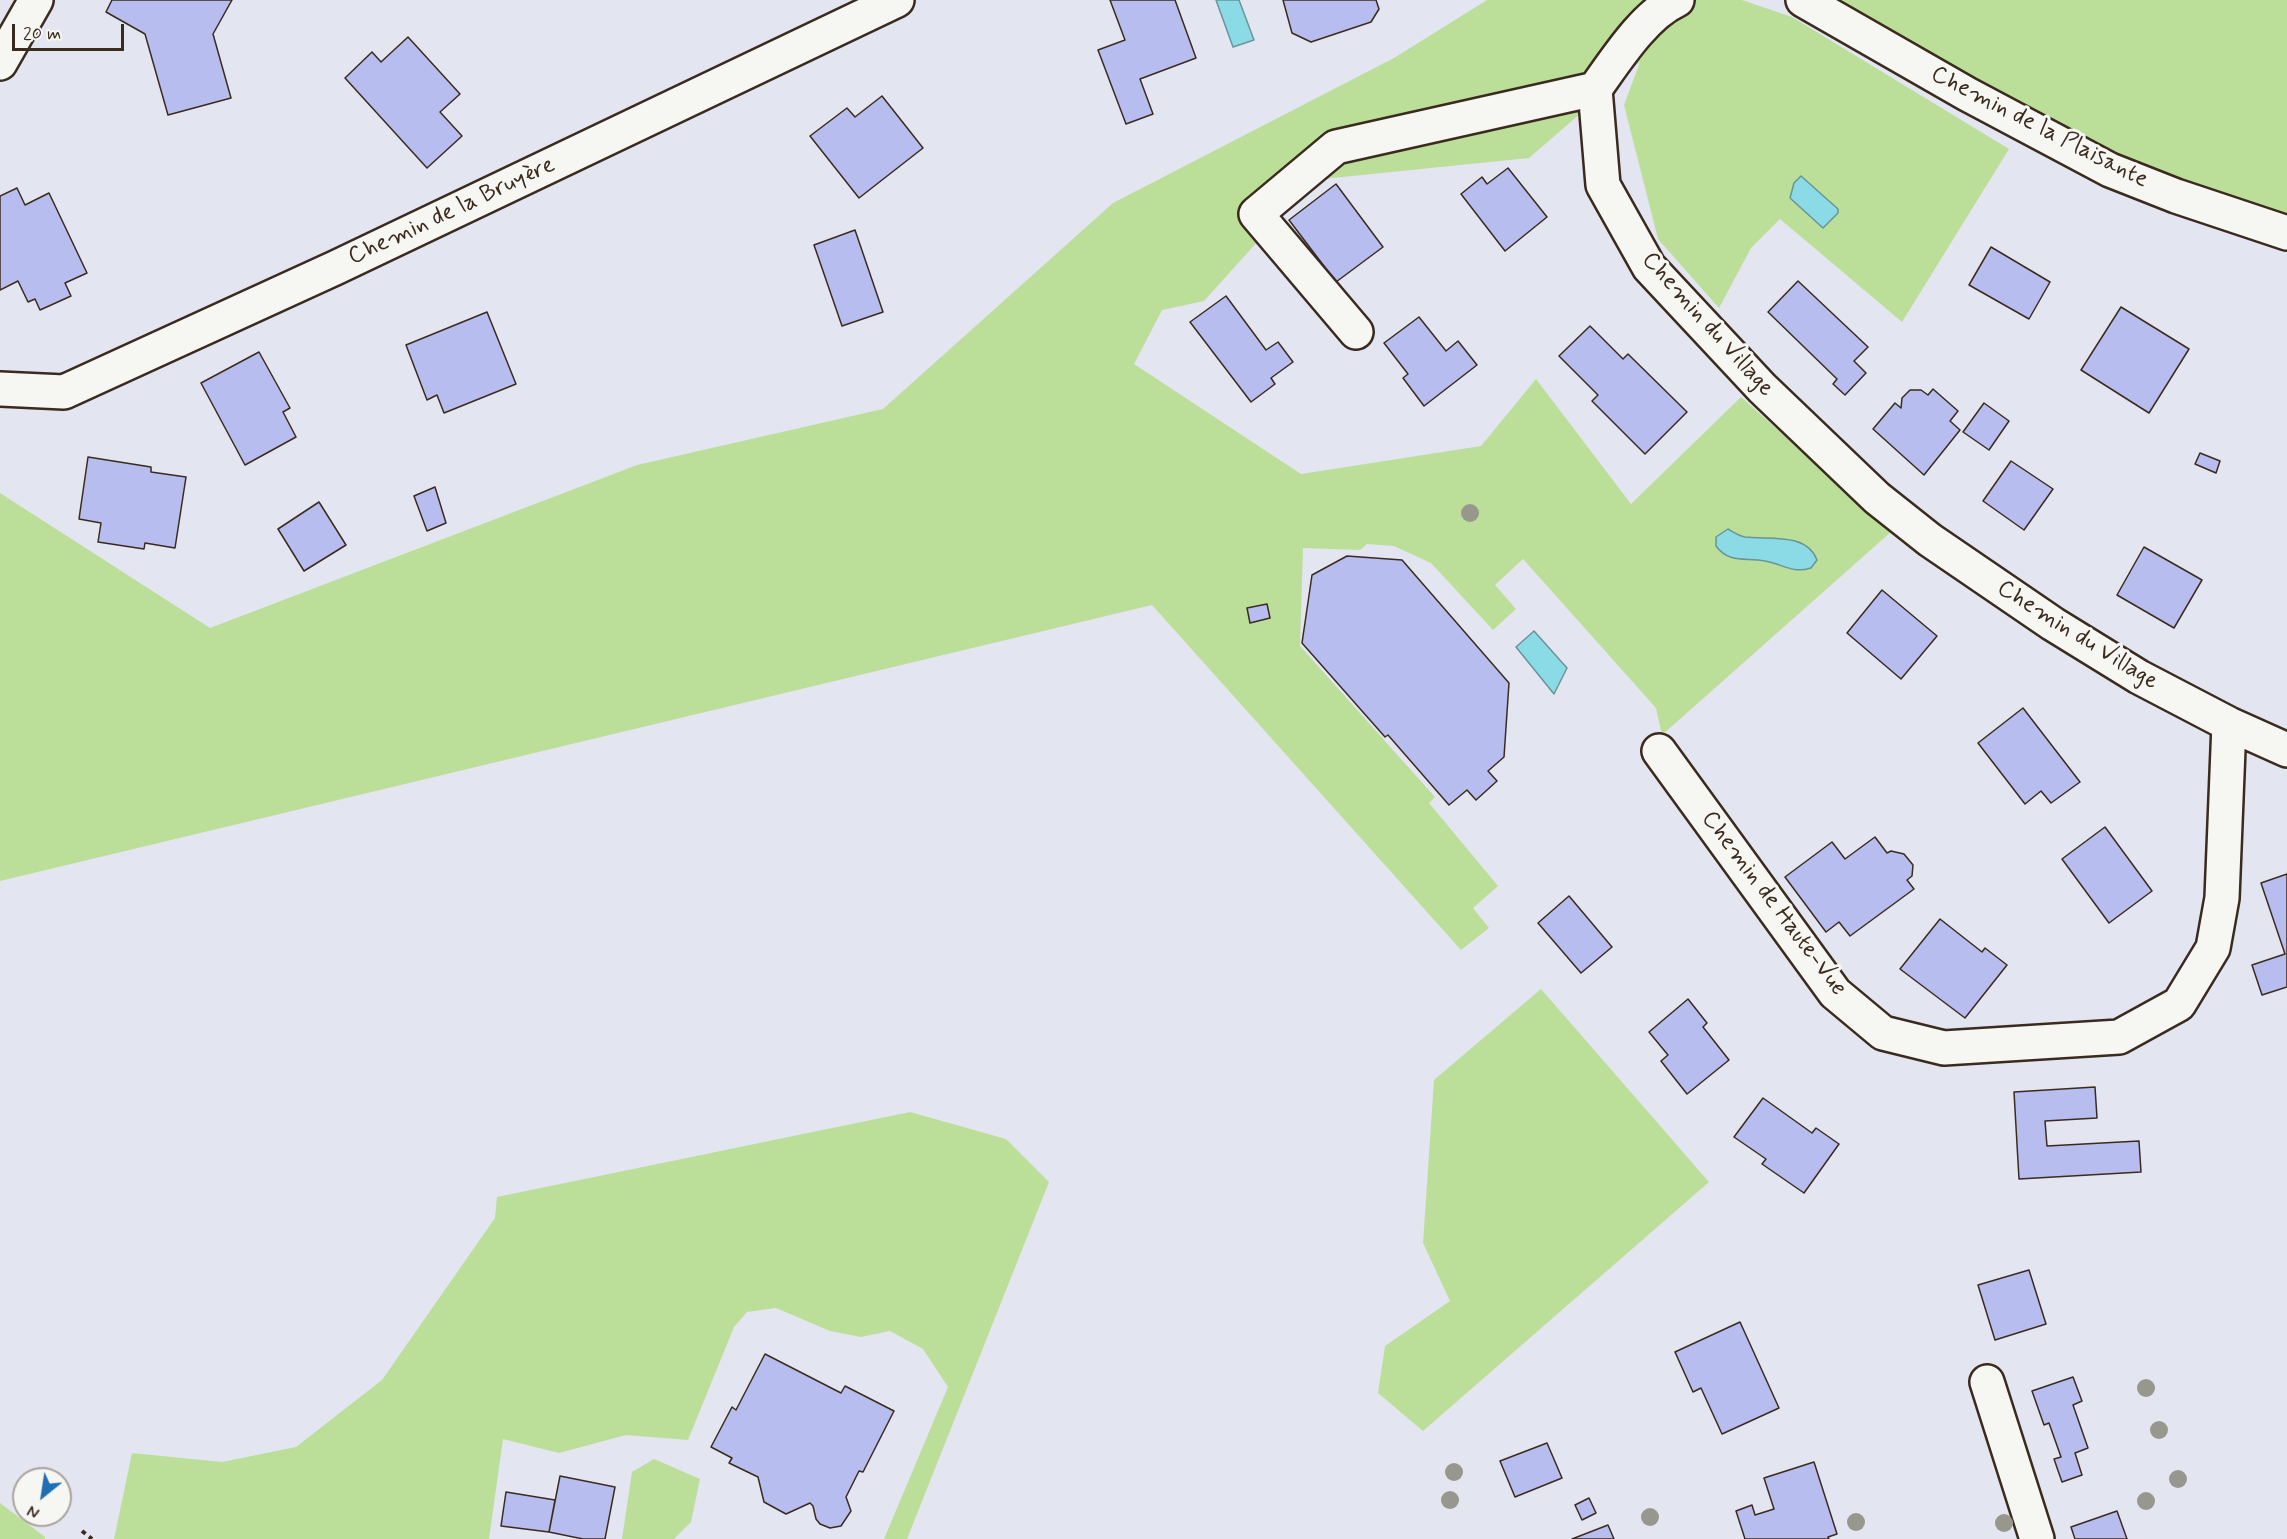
<!DOCTYPE html>
<html>
<head>
<meta charset="utf-8">
<style>
  body { margin:0 }
  #map { position:relative; width:2287px; height:1539px; overflow:hidden; background:#e3e5f1; font-family:Mynerve,sans-serif }
  canvas { display:block }
  .north { position:absolute; left:12px; top:1467px; width:60px; height:60px; box-sizing:border-box; background:#f6f6f2; border:2px solid #aba49d; border-radius:50%; rotate:210deg; font-size:16px; font-weight:700; line-height:24px; text-align:center; color:#3b2a1e }
  .north::after { content:''; display:block; margin:auto; width:21px; height:27px; background:#1f6fb2; clip-path:polygon(50% 0,100% 100%,50% 72%,0 100%) }
  .scale { position:absolute; left:12px; top:24px; width:112px; height:27px; box-sizing:border-box; border:3px solid #3b2a1e; border-top:0; padding-left:8px; font-size:18px; line-height:21px; white-space:nowrap; color:#3b2a1e; -webkit-text-stroke:4px #f6f6f2; paint-order:stroke }
</style>
</head>
<body>
<div id="map">
<canvas width="2287" height="1539"></canvas>
<div class="north">N</div>
<div class="scale">20 m</div>
</div>
<script>
const g = document.querySelector('canvas').getContext('2d');
g.lineJoin = 'round';
function paint(path, color) { g.fillStyle = color; g.fill(path, 'evenodd'); }
function trace(path, color, width, dash) { g.strokeStyle = color; g.lineWidth = width; g.lineCap = dash ? 'butt' : 'round'; g.setLineDash(dash || []); g.stroke(path); }
function drawText(font, color, halo, rows, align = 'center') {
  g.font = font + ' Mynerve,sans-serif'; g.lineWidth = 6; g.setLineDash([]); g.textBaseline = 'middle'; g.strokeStyle = halo; g.fillStyle = color; for (const [text, x, y, turn = 0] of rows) {
    g.save(); g.translate(x, y); g.rotate((+turn || 0) * Math.PI / 180); g.textAlign = isNaN(turn) ? turn : align; if (halo) g.strokeText(text, 0, 0); g.fillText(text, 0, 0); g.restore();
  }
}
paint(new Path2D(`
  M 1487,0 L 1742,0 L 1792,17 L 2009,149 L 1902,322 L 1780,219 L 1751,248 L 1719,308 L 1658,239 L 1624,105 L 1640,62 L 1529,158 L 1313,180 L 1204,301 L 1162,310 L 1134,364 L 1301,474 L 1481,446 L 1536,379 L 1631,504 L 1741,397 L 1892,531 L 1662,735 L 1656,708 L 1523,559 L 1495,585 L 1516,609 L 1493,630 L 1431,563 L 1394,546 L 1367,544 L 1360,550 L 1303,548 L 1300,646 L 1435,797 L 1429,803 L 1498,886 L 1473,908 L 1489,928 L 1461,950 L 1152,605 L 0,881 L 0,493 L 210,628 L 637,465 L 883,409 L 1113,203 L 1394,58 Z
  M 1836,0 L 2287,0 L 2287,218 L 2127,163 L 2019,110 Z
  M 1541,989 L 1709,1182 L 1423,1431 L 1378,1393 L 1385,1346 L 1450,1301 L 1423,1243 L 1434,1080 Z
  M 910,1112 L 1006,1139 L 1049,1182 L 907,1539 L 884,1539 L 948,1387 L 923,1349 L 890,1331 L 861,1337 L 830,1331 L 776,1308 L 747,1312 L 734,1327 L 688,1440 L 626,1435 L 559,1453 L 503,1439 L 489,1539 L 114,1539 L 132,1453 L 222,1462 L 296,1447 L 382,1380 L 495,1218 L 497,1197 Z
  M 654,1459 L 700,1479 L 691,1522 L 674,1539 L 622,1539 L 632,1472 Z
  M 0,1503 L 45,1537 L 45,1539 L 0,1539 Z`), '#bbdf99');
const water = new Path2D(`
  M 1216,0 L 1239,0 L 1254,40 L 1233,47 Z
  M 1801,176 L 1838,209 L 1838,213 L 1823,228 L 1790,198 L 1794,183 Z
  M 1728,529 C 1733,532 1739,536 1745,537 C 1769,540 1806,532 1817,560 L 1811,568 C 1792,574 1783,564 1765,561 C 1746,557 1729,564 1716,546 L 1716,537 Z
  M 1534,631 L 1567,668 L 1554,694 L 1516,647 Z`);
paint(water, '#8bdbe7');
trace(water, '#6b9497', 1.5);
const building = new Path2D(`
  M 112,0 L 232,0 L 213,34 L 231,98 L 168,115 L 145,34 L 106,12 Z
  M 1110,0 L 1175,0 L 1196,58 L 1140,79 L 1153,114 L 1126,124 L 1098,50 L 1125,40 Z
  M 1283,0 L 1376,0 L 1379,9 L 1371,22 L 1311,42 L 1292,33 Z
  M 408,37 L 460,94 L 440,112 L 462,136 L 427,168 L 345,78 L 372,52 L 381,62 Z
  M 882,96 L 923,148 L 859,198 L 810,136 L 847,108 L 855,117 Z
  M 1508,168 L 1547,217 L 1505,251 L 1461,194 L 1482,177 L 1487,184 Z
  M 1336,184 L 1383,247 L 1336,282 L 1289,220 Z
  M 17,188 L 25,205 L 49,193 L 87,273 L 65,283 L 71,296 L 40,310 L 35,299 L 28,302 L 18,281 L 0,290 L 0,196 Z
  M 855,230 L 883,312 L 842,326 L 814,245 Z
  M 1991,247 L 2050,282 L 2029,319 L 1969,285 Z
  M 1798,281 L 1868,347 L 1854,361 L 1866,373 L 1845,395 L 1833,384 L 1837,379 L 1768,312 Z
  M 1226,296 L 1266,350 L 1278,342 L 1293,362 L 1271,378 L 1275,384 L 1251,402 L 1190,322 Z
  M 2121,307 L 2189,349 L 2149,413 L 2081,370 Z
  M 487,312 L 516,384 L 444,413 L 437,395 L 427,400 L 406,345 Z
  M 1419,317 L 1446,351 L 1458,341 L 1477,365 L 1424,406 L 1403,378 L 1408,374 L 1384,343 Z
  M 1590,326 L 1623,359 L 1628,354 L 1687,412 L 1645,454 L 1592,401 L 1598,395 L 1559,356 Z
  M 259,352 L 290,408 L 283,412 L 296,437 L 245,465 L 201,383 Z
  M 1933,389 L 1958,411 L 1950,421 L 1960,430 L 1924,475 L 1873,429 L 1895,403 L 1901,408 L 1902,398 L 1910,390 L 1921,390 L 1928,395 Z
  M 1984,403 L 2009,421 L 1989,450 L 1963,432 Z
  M 2200,453 L 2220,461 L 2216,473 L 2195,464 Z
  M 88,457 L 151,467 L 151,472 L 186,477 L 175,548 L 145,543 L 144,549 L 98,542 L 101,523 L 79,519 Z
  M 2011,461 L 2053,489 L 2024,530 L 1983,501 Z
  M 435,487 L 446,523 L 427,531 L 414,496 Z
  M 319,502 L 346,545 L 304,571 L 278,529 Z
  M 2144,547 L 2202,580 L 2174,628 L 2117,595 Z
  M 1347,556 L 1402,560 L 1509,683 L 1504,757 L 1488,771 L 1497,781 L 1476,800 L 1467,790 L 1449,805 L 1388,735 L 1385,737 L 1302,643 L 1312,575 Z
  M 1882,590 L 1937,636 L 1901,679 L 1847,633 Z
  M 1267,604 L 1270,618 L 1250,623 L 1247,608 Z
  M 2023,708 L 2080,782 L 2051,803 L 2041,791 L 2025,804 L 1978,743 Z
  M 2105,827 L 2152,891 L 2109,923 L 2062,859 Z
  M 1875,837 L 1887,853 L 1891,851 L 1904,854 L 1913,865 L 1912,876 L 1907,880 L 1914,889 L 1850,936 L 1839,922 L 1826,932 L 1785,877 L 1832,842 L 1845,859 Z
  M 2287,874 L 2287,987 L 2262,995 L 2252,965 L 2285,954 L 2261,883 Z
  M 1569,896 L 1612,947 L 1581,973 L 1538,923 Z
  M 1940,919 L 1982,952 L 1985,948 L 2007,965 L 1965,1018 L 1900,969 Z
  M 1688,999 L 1707,1023 L 1703,1027 L 1729,1060 L 1687,1094 L 1661,1061 L 1668,1055 L 1649,1032 Z
  M 2095,1087 L 2097,1118 L 2045,1121 L 2047,1146 L 2139,1141 L 2141,1172 L 2019,1179 L 2014,1092 Z
  M 1763,1098 L 1812,1133 L 1816,1128 L 1839,1144 L 1804,1193 L 1762,1164 L 1766,1159 L 1734,1137 Z
  M 2029,1270 L 2046,1324 L 1995,1340 L 1978,1285 Z
  M 1740,1322 L 1779,1408 L 1722,1434 L 1701,1388 L 1693,1392 L 1675,1352 Z
  M 765,1354 L 841,1393 L 845,1386 L 894,1411 L 863,1472 L 859,1471 L 846,1497 L 851,1511 L 841,1526 L 830,1528 L 820,1524 L 816,1519 L 813,1506 L 810,1503 L 786,1514 L 764,1502 L 758,1477 L 729,1463 L 732,1458 L 711,1447 L 732,1407 L 736,1410 Z
  M 2073,1377 L 2082,1401 L 2073,1405 L 2088,1448 L 2075,1453 L 2082,1475 L 2062,1482 L 2054,1459 L 2061,1457 L 2049,1423 L 2044,1425 L 2032,1391 Z
  M 1547,1443 L 1562,1478 L 1515,1497 L 1500,1461 Z
  M 1814,1462 L 1837,1534 L 1828,1537 L 1829,1539 L 1745,1539 L 1736,1511 L 1752,1505 L 1755,1515 L 1774,1509 L 1764,1478 Z
  M 560,1476 L 615,1487 L 605,1539 L 583,1539 L 549,1532 Z
  M 506,1492 L 555,1500 L 549,1532 L 501,1526 Z
  M 1589,1498 L 1596,1513 L 1582,1520 L 1575,1505 Z
  M 2117,1511 L 2127,1539 L 2075,1539 L 2071,1527 Z
  M 1608,1525 L 1614,1539 L 1572,1539 Z`);
paint(building, '#b8bdef');
trace(building, '#3b2a1e', 1.5);
const minor = new Path2D(`
  M 1803,0 L 1967,94 L 2110,170 L 2176,196 L 2287,233
  M 0,63 L 36,0
  M 1595,89 L 1603,185 L 1649,267 L 1762,388 L 1877,498 L 1930,540 L 2053,624 L 2139,677 L 2229,724 L 2287,750
  M 1595,89 C 1616,60 1644,15 1677,0
  M 1356,332 L 1256,214 L 1336,147 L 1595,89
  M 0,389 L 64,392 L 335,268 L 897,0
  M 1659,751 L 1835,993 L 1883,1033 L 1944,1048 L 2119,1037 L 2179,1004 L 2213,948 L 2222,898 L 2229,724
  M 1987,1382 L 2037,1539`);
trace(minor, '#3b2a1e', 38);
trace(new Path2D(`
  M 82,1531 L 92,1539`), '#3b2a1e', 4, [4.5, 4.5]);
trace(minor, '#f6f6f2', 33);
g.fillStyle = '#98978e';
for (const [x, y] of [
  [1470,513],
  [2146,1388],
  [2159,1430],
  [1454,1472],
  [2178,1479],
  [1450,1500],
  [2146,1501],
  [1650,1517],
  [1856,1522],
  [2004,1523]
]) { g.beginPath(); g.arc(x, y, 9, 0, 2 * Math.PI); g.fill(); }
drawText('24px', '#3b2a1e', '#f6f6f2', [
  ["Chemin de la Plaisante",2039,128,27],
  ["Chemin de la Bruyère",452,212,-25],
  ["Chemin du Village",1707,325,48],
  ["Chemin du Village",2077,636,32],
  ["Chemin de Haute-Vue",1773,904,53]
]);
</script>
</body>
</html>
